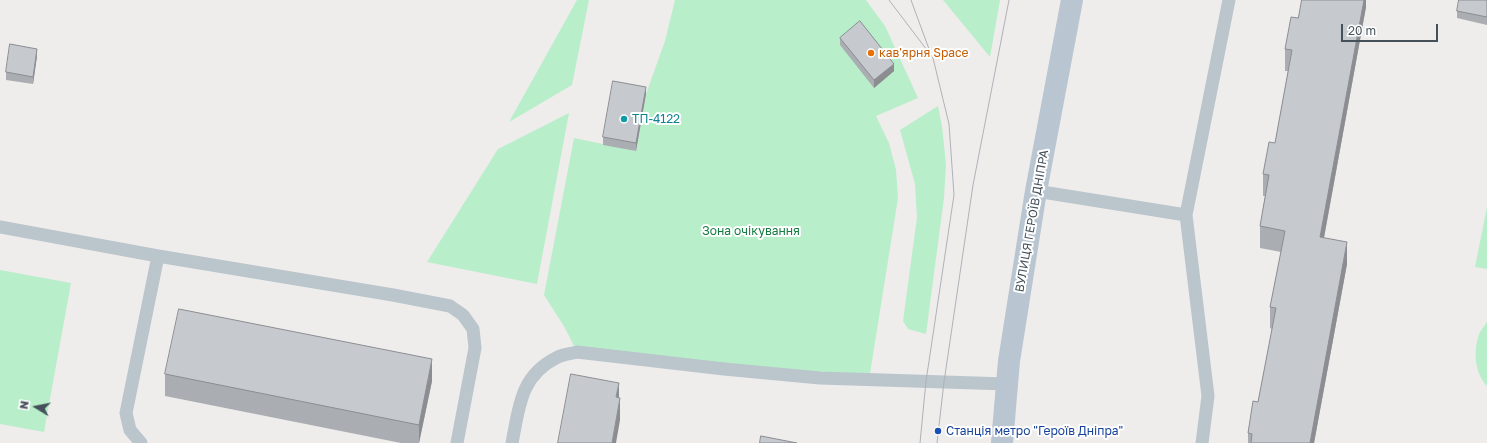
<!DOCTYPE html>
<html>
<head>
<meta charset="utf-8">
<style>
  body { margin:0 }
  #map { position:relative; width:1487px; height:443px; overflow:hidden; background:#efecec; font-family:"Golos Text",sans-serif }
  canvas { display:block }
  .north { position:absolute; left:16px; top:387px; width:40px; height:40px; -webkit-text-stroke:3px #fff; paint-order:stroke; rotate:280deg; font-size:11px; font-weight:700; line-height:16px; text-align:center; color:#44515a }
  .north::after { content:''; display:block; margin:auto; width:14px; height:18px; background:#44515a; clip-path:polygon(50% 0,100% 100%,50% 72%,0 100%) }
  .scale { position:absolute; left:1341px; top:24px; width:97px; height:18px; box-sizing:border-box; border:2px solid #44515a; border-top:0; padding-left:5px; font-size:12px; line-height:14px; white-space:nowrap; color:#44515a; -webkit-text-stroke:3px #fff; paint-order:stroke }
</style>
</head>
<body>
<div id="map">
<canvas width="1487" height="443"></canvas>
<div class="north">N</div>
<div class="scale">20 m</div>
</div>
<script>
const g = document.querySelector('canvas').getContext('2d');
g.lineJoin = 'round';
function paint(path, color) { g.fillStyle = color; g.fill(path, 'evenodd'); }
function trace(path, color, width, dash) { g.strokeStyle = color; g.lineWidth = width; g.lineCap = dash ? 'butt' : 'round'; g.setLineDash(dash || []); g.stroke(path); }
function drawText(font, color, halo, rows, align = 'center') {
  g.font = font + ' "Golos Text",sans-serif'; g.lineWidth = 4; g.setLineDash([]); g.textBaseline = 'middle'; g.strokeStyle = halo; g.fillStyle = color; for (const [text, x, y, turn = 0] of rows) {
    g.save(); g.translate(x, y); g.rotate((+turn || 0) * Math.PI / 180); g.textAlign = isNaN(turn) ? turn : align; if (halo) g.strokeText(text, 0, 0); g.fillText(text, 0, 0); g.restore();
  }
}
paint(new Path2D(`
  M 577,0 L 589,0 L 572,85 L 509,122 Z
  M 675,0 L 866,0 L 885,26 L 918,98 L 876,116 L 889,143 L 896,170 L 898,198 L 869,380 L 577,352 L 565,328 L 544,295 L 574,138 L 636,151 L 646,94 L 665,41 Z
  M 943,0 L 1000,0 L 990,57 Z
  M 938,106 L 942,126 L 946,164 L 944,198 L 926,334 L 908,329 L 903,321 L 917,217 L 915,184 L 900,130 Z
  M 569,113 L 537,284 L 427,262 L 498,149 Z
  M 1487,207 L 1487,269 L 1475,267 Z
  M 0,270 L 71,283 L 44,432 L 0,424 Z
  M 1487,322 L 1487,386 C 1474,373 1473,348 1480,332 C 1482,329 1485,325 1487,322 Z`), '#b8efca');
trace(new Path2D(`
  M 1036,191 L 1186,215
  M 0,227 L 158,256 L 393,295 L 450,306 L 463,315 L 473,329 L 475,348 L 457,443
  M 141,443 L 130,430 L 126,413 L 158,256
  M 512,443 C 519,408 520,376 556,358 C 562,354 570,354 577,352 L 724,369 L 820,378 L 1007,384
  M 1202,443 L 1208,396 L 1186,215 L 1229,0`), '#bac5cc', 13);
trace(new Path2D(`
  M 1002,443 L 1009,361 L 1036,191 L 1072,0`), '#b9c6d1', 22);
trace(new Path2D(`
  M 889,0 L 933,58 L 949,124 L 954,195 L 926,381 L 920,443
  M 911,0 L 929,49
  M 937,443 L 944,382 L 973,185 L 1009,0`), '#aeb2b7', 1);
paint(new Path2D(`
  M 1366,0 L 1366,7 L 1324,238 L 1347,264 L 1314,443 L 1248,443 L 1248,433 L 1258,402 L 1272,329 L 1270,328 L 1270,307 L 1281,252 L 1260,248 L 1260,226 L 1265,196 L 1263,196 L 1263,174 L 1275,143 L 1288,71 L 1285,71 L 1285,49 L 1298,18 Z
  M 1487,0 L 1487,25 L 1457,18 L 1457,11 Z
  M 840,38 L 894,71 L 874,88 L 840,45 Z
  M 37,56 L 33,84 L 6,80 L 6,72 Z
  M 646,94 L 636,151 L 603,145 L 603,137 Z
  M 165,374 L 432,381 L 419,443 L 401,443 L 165,396 Z`), '#aaaeb2');
paint(new Path2D(`
  M 1364,0 L 1366,0 L 1366,7 L 1320,259 L 1320,237 Z
  M 37,49 L 37,56 L 33,84 L 33,77 Z
  M 894,64 L 894,71 L 874,88 L 874,80 Z
  M 646,87 L 646,94 L 636,151 L 636,143 Z
  M 1347,242 L 1347,264 L 1314,443 L 1310,443 Z
  M 432,359 L 432,381 L 419,443 L 419,425 Z
  M 619,383 L 619,404 L 616,397 Z
  M 620,398 L 620,420 L 616,443 L 612,443 Z`), '#8b8d91');
const building = new Path2D(`
  M 1302,0 L 1364,0 L 1320,237 L 1347,242 L 1310,443 L 1251,443 L 1252,434 L 1248,433 L 1253,401 L 1258,402 L 1276,308 L 1270,307 L 1285,231 L 1260,226 L 1269,175 L 1263,174 L 1269,142 L 1275,143 L 1292,50 L 1285,49 L 1291,17 L 1298,18 Z
  M 1459,0 L 1487,0 L 1487,17 L 1457,11 Z
  M 860,21 L 894,64 L 874,80 L 840,38 Z
  M 10,44 L 37,49 L 33,77 L 6,72 Z
  M 613,81 L 646,87 L 636,143 L 603,137 Z
  M 179,309 L 432,359 L 419,425 L 165,374 Z
  M 571,374 L 619,383 L 616,397 L 620,398 L 612,443 L 558,443 Z
  M 761,436 L 797,443 L 760,443 Z`);
paint(building, '#c6cacf');
trace(building, '#8b8d91', 1);
for (const [x, y, r, color] of [
  [871,53,4,"#e8710a"],
  [624,119,4,"#0f9aa8"],
  [938,431,4,"#1a4fb4"]
]) { const dot = new Path2D(); dot.arc(x, y, r, 0, 2 * Math.PI); g.fillStyle = color; g.fill(dot); trace(dot, '#fff', 1.5); }
drawText('12px', '#c56008', '#fff', [
  ["кав'ярня Space",879,53]
], 'left');
drawText('12px', '#0d838f', '#fff', [
  ["ТП-4122",632,119]
], 'left');
drawText('12px', '#44515a', '#fff', [
  ["ВУЛИЦЯ ГЕРОЇВ ДНІПРА",1032,221,-80]
]);
drawText('12px', '#147c41', '#fff', [
  ["Зона очікування",751,231]
]);
drawText('12px', '#164399', '#fff', [
  ["Станція метро \"Героїв Дніпра\"",946,431]
], 'left');
</script>
</body>
</html>
